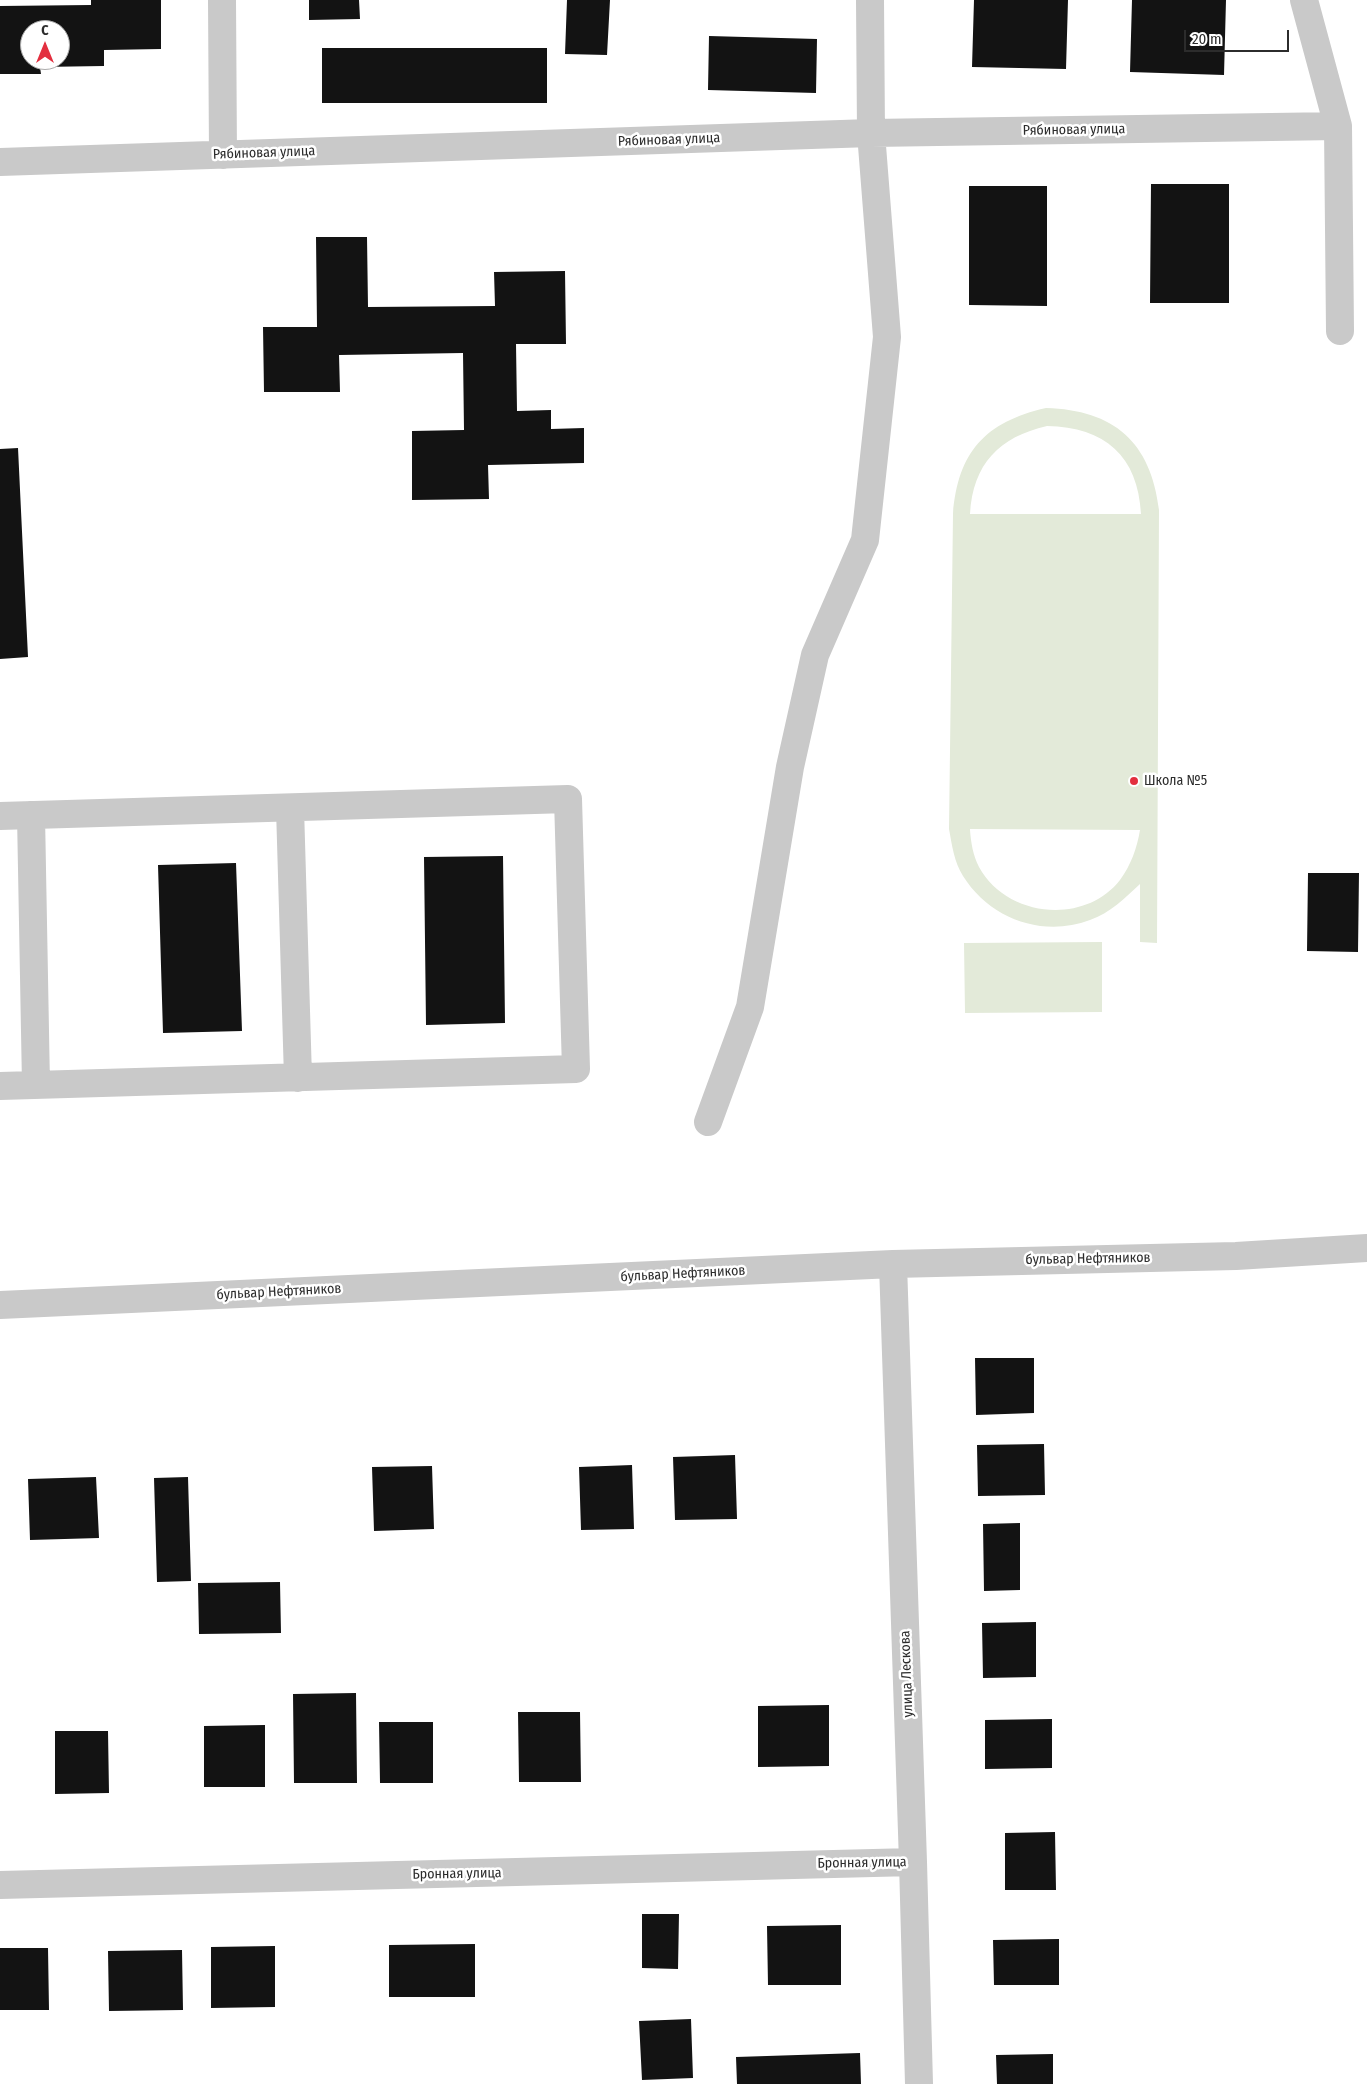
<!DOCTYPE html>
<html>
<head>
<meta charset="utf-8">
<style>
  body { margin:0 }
  #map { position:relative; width:1367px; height:2084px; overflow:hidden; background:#fff; font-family:"Fira Sans Condensed",sans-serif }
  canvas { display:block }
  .north { position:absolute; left:20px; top:20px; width:50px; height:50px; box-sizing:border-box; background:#fff; border:1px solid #ababab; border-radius:50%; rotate:0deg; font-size:14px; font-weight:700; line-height:20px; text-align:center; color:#2c2c2c }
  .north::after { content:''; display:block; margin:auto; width:18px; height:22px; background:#e32f3f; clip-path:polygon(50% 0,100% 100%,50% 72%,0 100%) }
  .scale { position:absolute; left:1184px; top:30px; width:105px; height:22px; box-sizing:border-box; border:2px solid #2c2c2c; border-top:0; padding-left:6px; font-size:15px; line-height:18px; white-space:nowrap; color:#2c2c2c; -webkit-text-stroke:4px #fff; paint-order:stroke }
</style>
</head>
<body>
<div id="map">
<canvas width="1367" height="2084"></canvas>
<div class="north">С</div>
<div class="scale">20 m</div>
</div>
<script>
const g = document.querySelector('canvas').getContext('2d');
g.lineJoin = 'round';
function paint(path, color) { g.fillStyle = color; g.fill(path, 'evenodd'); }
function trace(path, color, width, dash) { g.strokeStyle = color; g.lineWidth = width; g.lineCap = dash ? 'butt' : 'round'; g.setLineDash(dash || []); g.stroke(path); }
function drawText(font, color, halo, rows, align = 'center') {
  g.font = font + ' "Fira Sans Condensed",sans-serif'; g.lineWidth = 5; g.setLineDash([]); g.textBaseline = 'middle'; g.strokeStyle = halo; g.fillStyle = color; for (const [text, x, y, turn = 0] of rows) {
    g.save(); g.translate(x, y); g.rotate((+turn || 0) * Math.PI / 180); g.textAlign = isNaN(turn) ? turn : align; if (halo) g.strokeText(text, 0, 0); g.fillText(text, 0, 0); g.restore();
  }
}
paint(new Path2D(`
  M 1046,408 C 1114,410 1151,442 1159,510 L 1157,943 L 1140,942 L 1140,884 C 1125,898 1110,913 1090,920 C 1043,938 990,919 963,876 C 954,862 952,845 949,829 L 953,514 C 958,452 985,422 1046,408 ZM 1047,426 C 1105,427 1138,456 1141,514 L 970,514 C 973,464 999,437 1047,426 ZM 970,830 L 970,829 L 1140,830 C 1137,848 1131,865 1120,880 C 1084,926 1006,917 979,867 C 973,855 971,843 970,830 Z
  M 1102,942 L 1102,1012 L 965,1013 L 964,943 Z`), '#e3ead9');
paint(new Path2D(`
  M 91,0 L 161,0 L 161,49 L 104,50 L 104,66 L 40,67 L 41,74 L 0,74 L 0,6 L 91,5 ZM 30,30 L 60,30 L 60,60 L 30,60 Z
  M 309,0 L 359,0 L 360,19 L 309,20 Z
  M 567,0 L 610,0 L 607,55 L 565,54 Z
  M 974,0 L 1068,0 L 1066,69 L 972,67 Z
  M 1132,0 L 1226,0 L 1224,75 L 1130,72 Z
  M 709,36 L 817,39 L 816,93 L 708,90 Z
  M 322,48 L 547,48 L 547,103 L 322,103 Z
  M 1151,184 L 1229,184 L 1229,303 L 1150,303 Z
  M 969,186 L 1047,186 L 1047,306 L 969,305 Z
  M 316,237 L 367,237 L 368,307 L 495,306 L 494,272 L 565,271 L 566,344 L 516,344 L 517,411 L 551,410 L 551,429 L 584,428 L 584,463 L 488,465 L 489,499 L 412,500 L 412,431 L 464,430 L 463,353 L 339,355 L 340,392 L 264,392 L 263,327 L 317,327 Z
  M 18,448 L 28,657 L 0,659 L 0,449 Z
  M 503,856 L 505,1023 L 426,1025 L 424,857 Z
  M 236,863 L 242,1031 L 163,1033 L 158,865 Z
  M 1308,873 L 1359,873 L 1358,952 L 1307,951 Z
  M 975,1358 L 1034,1358 L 1034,1413 L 976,1415 Z
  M 1044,1444 L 1045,1495 L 978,1496 L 977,1445 Z
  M 735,1455 L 737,1519 L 675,1520 L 673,1457 Z
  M 632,1465 L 634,1529 L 581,1530 L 579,1467 Z
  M 432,1466 L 434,1529 L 374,1531 L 372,1467 Z
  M 96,1477 L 99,1538 L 30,1540 L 28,1479 Z
  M 188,1477 L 191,1581 L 157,1582 L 154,1478 Z
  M 1020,1523 L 1020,1590 L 984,1591 L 983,1524 Z
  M 280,1582 L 281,1633 L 199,1634 L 198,1583 Z
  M 1036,1622 L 1036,1677 L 983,1678 L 982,1623 Z
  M 356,1693 L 357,1783 L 294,1783 L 293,1694 Z
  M 829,1705 L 829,1766 L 758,1767 L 758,1706 Z
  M 518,1712 L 580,1712 L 581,1782 L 519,1782 Z
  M 1052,1719 L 1052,1768 L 985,1769 L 985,1720 Z
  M 379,1722 L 433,1722 L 433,1783 L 380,1783 Z
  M 265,1725 L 265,1787 L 204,1787 L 204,1726 Z
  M 55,1731 L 108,1731 L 109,1793 L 55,1794 Z
  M 1055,1832 L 1056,1890 L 1005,1890 L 1005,1833 Z
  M 642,1914 L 679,1914 L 678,1969 L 642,1968 Z
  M 841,1925 L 841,1985 L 768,1985 L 767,1926 Z
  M 1059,1939 L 1059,1985 L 994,1985 L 993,1940 Z
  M 475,1944 L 475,1997 L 389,1997 L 389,1945 Z
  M 275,1946 L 275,2007 L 211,2008 L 211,1947 Z
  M 0,1948 L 48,1948 L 49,2010 L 0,2010 Z
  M 182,1950 L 183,2010 L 109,2011 L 108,1951 Z
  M 691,2019 L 693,2078 L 642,2080 L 639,2021 Z
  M 860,2053 L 861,2084 L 737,2084 L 736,2057 Z
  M 1053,2054 L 1053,2084 L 997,2084 L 996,2055 Z`), '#131313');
trace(new Path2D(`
  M 222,0 L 223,155
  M 1304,0 L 1338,126 L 1340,331
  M 0,162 L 871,133 L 1338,126
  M 290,808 L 298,1078
  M 31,815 L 36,1085
  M 0,816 L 568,799 L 576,1069 L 0,1086
  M 708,1122 L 750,1007 L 790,767 L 815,655 L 865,540 L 887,337 L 871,133 L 870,0
  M 893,1264 L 913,1862 L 919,2084
  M 0,1305 L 893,1264 L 1236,1256 L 1367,1248
  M 0,1885 L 913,1862`), '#c9c9c9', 28);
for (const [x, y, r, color] of [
  [1134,781,5,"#e32f3f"]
]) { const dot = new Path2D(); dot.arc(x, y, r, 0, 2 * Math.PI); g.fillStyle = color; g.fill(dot); trace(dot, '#fff', 2); }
drawText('14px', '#2c2c2c', '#fff', [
  ["Рябиновая улица",1074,130,-1],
  ["Рябиновая улица",669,140,-2],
  ["Рябиновая улица",264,153,-2],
  ["бульвар Нефтяников",1088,1259,-1],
  ["бульвар Нефтяников",683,1274,-3],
  ["бульвар Нефтяников",279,1292,-3],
  ["улица Лескова",907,1674,-92],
  ["Бронная улица",862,1863,-1],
  ["Бронная улица",457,1874,-1]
]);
drawText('14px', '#2c2c2c', '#fff', [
  ["Школа №5",1144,781]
], 'left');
</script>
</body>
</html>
